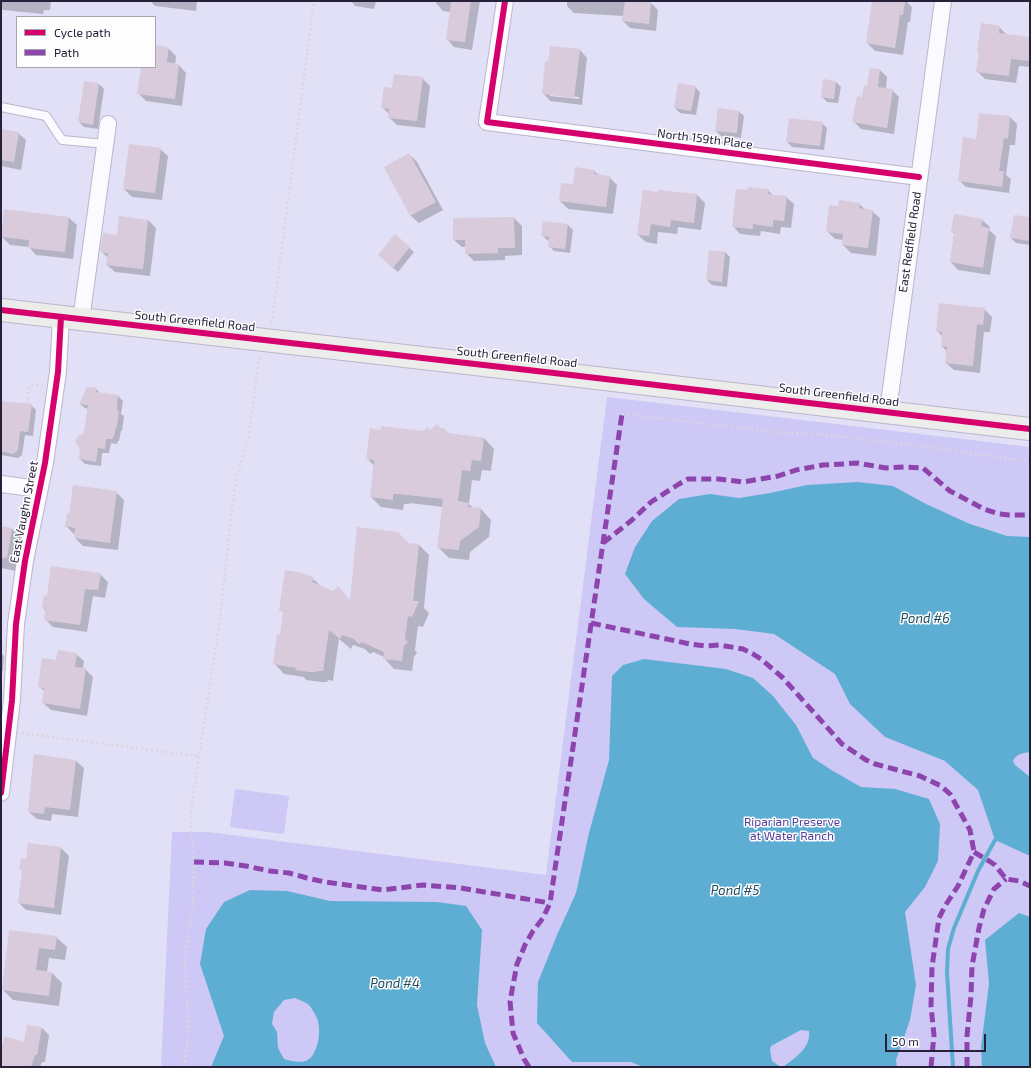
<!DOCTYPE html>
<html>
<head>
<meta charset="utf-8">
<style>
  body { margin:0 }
  #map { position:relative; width:1031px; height:1068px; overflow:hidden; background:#e2e0f6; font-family:"Exo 2",sans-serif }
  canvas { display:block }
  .frame { position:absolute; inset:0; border:2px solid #25213a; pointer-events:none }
  .legend { position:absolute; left:16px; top:16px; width:140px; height:52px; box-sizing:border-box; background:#fdfdfd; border:1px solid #a7a5af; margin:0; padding:5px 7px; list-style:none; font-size:12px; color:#25213a }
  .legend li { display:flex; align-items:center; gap:8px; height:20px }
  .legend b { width:20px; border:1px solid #a7a5af }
  .scale { position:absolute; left:885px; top:1034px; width:101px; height:18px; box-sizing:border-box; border:2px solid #25213a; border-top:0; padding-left:5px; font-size:12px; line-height:14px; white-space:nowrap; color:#25213a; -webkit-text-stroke:3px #fdfdfd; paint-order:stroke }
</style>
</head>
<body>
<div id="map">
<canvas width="1031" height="1068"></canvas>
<div class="frame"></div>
<ul class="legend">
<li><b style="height:5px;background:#d6006c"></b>Cycle path</li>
<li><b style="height:5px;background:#8e44ad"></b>Path</li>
</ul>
<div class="scale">50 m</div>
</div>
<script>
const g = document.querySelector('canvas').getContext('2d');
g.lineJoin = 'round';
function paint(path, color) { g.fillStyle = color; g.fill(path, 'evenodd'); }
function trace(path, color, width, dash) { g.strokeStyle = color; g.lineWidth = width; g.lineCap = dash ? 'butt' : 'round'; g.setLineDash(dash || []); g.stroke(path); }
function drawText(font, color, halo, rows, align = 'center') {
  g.font = font + ' "Exo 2",sans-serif'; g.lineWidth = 3; g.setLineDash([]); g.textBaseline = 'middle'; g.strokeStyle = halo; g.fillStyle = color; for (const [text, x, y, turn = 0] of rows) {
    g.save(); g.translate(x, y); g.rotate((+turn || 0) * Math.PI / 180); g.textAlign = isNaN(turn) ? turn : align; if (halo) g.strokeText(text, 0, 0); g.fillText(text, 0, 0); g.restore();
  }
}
paint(new Path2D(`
  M 607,397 L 1030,447 L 1030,1067 L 161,1067 L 172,832 L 208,832 L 546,875 Z
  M 235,789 L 289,796 L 284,834 L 230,827 Z`), '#cdc8f5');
paint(new Path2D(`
  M 858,482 L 893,486 L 926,504 L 970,524 L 1007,536 L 1030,537 L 1030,752 C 1023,753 1016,754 1013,761 L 1015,765 L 1030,777 L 1030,856 L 995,840 L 978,790 L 945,761 L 885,737 L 850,704 L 835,674 L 774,634 L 735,629 L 677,627 L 644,599 L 625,574 L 635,547 L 652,521 L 679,499 L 710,494 L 739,498 L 770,493 L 807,485 Z
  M 644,659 L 726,669 L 753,678 L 773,696 L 796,725 L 813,758 L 833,771 L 861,787 L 895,789 L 929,799 L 940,824 L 938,861 L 925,887 L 905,912 L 916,985 L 910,1020 L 896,1060 L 897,1067 L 783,1067 C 795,1058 811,1048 809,1031 L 801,1030 L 771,1046 L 770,1050 L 772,1061 L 781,1067 L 643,1067 L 631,1062 L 572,1062 L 537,1023 L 538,982 L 557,935 L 576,893 L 589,833 L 609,760 L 612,676 L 623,665 Z
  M 250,890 L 287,891 L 330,901 L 437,902 L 466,906 L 482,930 L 477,1005 L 485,1043 L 496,1067 L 211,1067 L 224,1036 L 200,964 L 206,929 L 224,902 ZM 295,998 C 299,1000 306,1002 309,1005 C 311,1007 318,1019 318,1021 C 321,1032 318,1056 306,1061 C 298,1063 291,1061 284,1059 L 278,1048 L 277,1032 L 272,1024 L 274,1012 L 284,1000 Z
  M 1019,913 L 1030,917 L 1030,1067 L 982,1067 L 981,1047 L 989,983 L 985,940 Z`), '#5eaed3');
paint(new Path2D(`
  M 1,1 L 51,1 L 50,10 L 44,10 L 43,14 L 3,10 L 1,8 Z
  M 150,1 L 197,1 L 196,11 L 155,6 Z
  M 351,1 L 376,1 L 374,9 L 355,6 Z
  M 436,1 L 480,1 L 472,50 L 454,47 L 447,39 L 450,12 L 443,11 L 436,3 Z
  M 567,1 L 637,1 L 651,3 L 658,10 L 656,31 L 630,28 L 623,21 L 624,16 L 574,13 L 567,6 Z
  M 873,1 L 906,1 L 912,7 L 910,22 L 908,22 L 903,55 L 875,51 L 867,43 Z
  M 999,27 L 1007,35 L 1030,38 L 1030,67 L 1019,66 L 1016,83 L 985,79 L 977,71 L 980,53 L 978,52 Z
  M 155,46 L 168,48 L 176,56 L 175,65 L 179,65 L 186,73 L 182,106 L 146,101 L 138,93 L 142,67 L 155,67 Z
  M 580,50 L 587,58 L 582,105 L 550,101 L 543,93 L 549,63 ZM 550,94 L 579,97 L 579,99 L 550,96 Z
  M 870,69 L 880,70 L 887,77 L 886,89 L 892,90 L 899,97 L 894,134 L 861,129 L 854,122 L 868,86 Z
  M 422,78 L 430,86 L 425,128 L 397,125 L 389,117 L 390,115 L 383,108 L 393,89 Z
  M 836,82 L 841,87 L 838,103 L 827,102 L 822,97 Z
  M 99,84 L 104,89 L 98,129 L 84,127 L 79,122 Z
  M 695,87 L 700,92 L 696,115 L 680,113 L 675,108 Z
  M 739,112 L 744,116 L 741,138 L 721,136 L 716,131 Z
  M 1010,117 L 1017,124 L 1015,145 L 1010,145 L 1006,175 L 1011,179 L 1009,193 L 966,187 L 959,180 L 977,140 Z
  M 822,123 L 827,128 L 824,150 L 792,147 L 787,142 Z
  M 1,130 L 18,133 L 26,140 L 21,170 L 1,166 Z
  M 160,149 L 168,156 L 162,200 L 132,197 L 124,189 Z
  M 409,154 L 417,162 L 443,210 L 419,223 L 411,216 L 385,168 Z
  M 594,171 L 600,176 L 609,177 L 617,185 L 613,214 L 568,209 L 560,201 L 574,185 Z
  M 768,190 L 773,195 L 786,197 L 794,204 L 791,228 L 781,227 L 780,234 L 761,231 L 760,236 L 740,234 L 733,226 Z
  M 659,191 L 697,195 L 705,203 L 701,230 L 678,227 L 677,234 L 658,232 L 657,244 L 646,242 L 638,235 L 659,193 Z
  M 859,204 L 866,210 L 872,211 L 880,218 L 876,256 L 851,253 L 843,245 L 844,240 L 835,239 L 827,231 L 839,208 Z
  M 5,210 L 69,218 L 77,225 L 73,259 L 36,255 L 29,247 L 10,245 L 2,237 Z
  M 514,218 L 522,226 L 522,255 L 505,256 L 505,260 L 474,261 L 466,253 L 466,247 L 462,247 L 454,240 Z
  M 1030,218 L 1030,245 L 1016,243 L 1011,238 Z
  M 148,220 L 156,228 L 150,276 L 115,272 L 107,265 L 108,258 L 102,252 L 118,236 Z
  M 982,220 L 990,227 L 989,230 L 996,236 L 990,275 L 958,270 L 951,262 L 955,234 L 952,232 Z
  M 568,225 L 573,230 L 570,253 L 554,251 L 549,246 L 549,241 L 547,240 L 542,235 Z
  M 395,235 L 414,252 L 398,272 L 384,260 Z
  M 710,251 L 725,252 L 730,257 L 727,287 L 712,285 L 707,280 Z
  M 984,309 L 992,317 L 990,332 L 984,332 L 980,373 L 954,370 L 946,363 L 947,352 L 942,346 L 943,337 L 937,331 Z
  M 96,389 L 100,393 L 118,396 L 123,401 L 121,414 L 124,416 L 122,431 L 121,431 L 119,441 L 118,441 L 117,444 L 111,443 L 109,453 L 102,453 L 101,466 L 85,464 L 80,459 L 88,409 L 85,408 L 80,404 Z
  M 1,402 L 31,405 L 36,410 L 33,436 L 25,435 L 22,455 L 18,458 L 1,455 Z
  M 430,431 L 484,438 L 494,449 L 491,471 L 482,470 L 480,481 L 472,480 L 469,504 L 473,508 L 481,509 L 491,520 L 489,537 L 470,552 L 469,560 L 449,558 L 438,547 L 443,507 L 409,503 L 409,504 L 404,504 L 403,510 L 381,507 L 371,497 L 374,466 L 367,458 L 424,432 Z
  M 116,492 L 124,500 L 118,550 L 83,546 L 75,538 L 76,534 L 74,534 L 66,526 L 70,515 Z
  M 1,527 L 12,529 L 22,539 L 16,571 L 1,568 Z
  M 398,533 L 409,544 L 419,545 L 429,555 L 424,608 L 429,613 L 423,627 L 418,626 L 415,650 L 417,653 L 414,657 L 412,671 L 394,669 L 384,658 L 384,657 L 373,652 L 370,654 L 365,649 L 353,645 L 351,649 L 339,639 L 333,681 L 328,680 L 327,682 L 321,682 L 306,680 L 304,677 L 284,674 L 274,663 L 281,636 L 284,613 L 280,610 L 313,579 L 323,588 L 351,601 Z
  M 100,574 L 108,582 L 105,598 L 93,596 L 87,632 L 53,627 L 45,619 L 46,611 L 43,608 L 48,597 Z
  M 1,653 L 4,656 L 3,671 L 1,671 Z
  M 76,654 L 84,661 L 83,669 L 85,669 L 93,677 L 87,716 L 51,710 L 43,703 L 45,692 L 39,686 L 57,661 Z
  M 76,761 L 84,768 L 78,817 L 52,814 L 51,821 L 37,819 L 29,812 Z
  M 61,848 L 69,856 L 61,915 L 26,910 L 19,903 L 23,871 L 20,869 L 27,860 Z
  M 10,931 L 56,937 L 67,947 L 65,960 L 49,958 L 47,972 L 52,973 L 62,983 L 59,1006 L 13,1000 L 3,990 Z
  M 28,1026 L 42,1028 L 49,1035 L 45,1062 L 42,1062 L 40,1067 L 1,1067 L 1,1052 L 25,1044 Z`), '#0003');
trace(new Path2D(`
  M 953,1067 L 947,973 L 948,949 L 954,928 L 978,871 L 995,840`), '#5eaed3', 4);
paint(new Path2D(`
  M 451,1 L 471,1 L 465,42 L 446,40 Z
  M 625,1 L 651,2 L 649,24 L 622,21 Z
  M 872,1 L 905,1 L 903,15 L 900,15 L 895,48 L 866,43 Z
  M 981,23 L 1000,26 L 999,33 L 1030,37 L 1030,61 L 1011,59 L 1009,76 L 976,72 L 979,52 L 977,52 Z
  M 155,45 L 169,47 L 167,62 L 179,64 L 175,99 L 137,94 L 141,67 L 155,67 Z
  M 550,46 L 580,49 L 574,98 L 542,94 L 545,61 L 548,62 Z
  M 870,68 L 880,69 L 878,87 L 893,89 L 887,128 L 852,122 L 857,96 L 862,97 L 864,85 L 867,85 Z
  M 394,74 L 423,77 L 417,121 L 388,118 L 389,109 L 381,108 L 384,87 L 392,88 Z
  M 823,79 L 836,81 L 834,99 L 821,97 Z
  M 84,81 L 99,83 L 93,125 L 78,122 Z
  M 678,83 L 696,86 L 691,111 L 674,108 Z
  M 718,108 L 739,111 L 737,133 L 715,131 Z
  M 979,113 L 1010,116 L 1008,139 L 1004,138 L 999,171 L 1004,171 L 1002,187 L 958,181 L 963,137 L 976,139 Z
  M 789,118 L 823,122 L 820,146 L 786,142 Z
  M 1,129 L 19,132 L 14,162 L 1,160 Z
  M 129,144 L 161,148 L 155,193 L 123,189 Z
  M 409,153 L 436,202 L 410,216 L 384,167 Z
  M 575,167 L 595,170 L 594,174 L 610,176 L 606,207 L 559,201 L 561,183 L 573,184 Z
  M 748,187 L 769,189 L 768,194 L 787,196 L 784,221 L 773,220 L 773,227 L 753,224 L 753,229 L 732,227 L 736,189 L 747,190 Z
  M 643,190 L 658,192 L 658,190 L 697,194 L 694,223 L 671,220 L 670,227 L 651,224 L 649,236 L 637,235 Z
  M 839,200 L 860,203 L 859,208 L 873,210 L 868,248 L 842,245 L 843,234 L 826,232 L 829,205 L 838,206 Z
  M 4,209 L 69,217 L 65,252 L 28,248 L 29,240 L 1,237 Z
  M 954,214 L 983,219 L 981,226 L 989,228 L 983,268 L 950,262 L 954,232 L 951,232 Z
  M 1014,215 L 1030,217 L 1030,241 L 1010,238 Z
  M 119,216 L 148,220 L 143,269 L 106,265 L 108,253 L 100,252 L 103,233 L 117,235 Z
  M 514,217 L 515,248 L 498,248 L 498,253 L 465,254 L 465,240 L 453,240 L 453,218 Z
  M 543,221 L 568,224 L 565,249 L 548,247 L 549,237 L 541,236 Z
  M 395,234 L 410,247 L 393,268 L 378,255 Z
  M 709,250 L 725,252 L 722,282 L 706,280 Z
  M 939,303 L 985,308 L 983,325 L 977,324 L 973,366 L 945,363 L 947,347 L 941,346 L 942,332 L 936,331 Z
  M 87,387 L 97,388 L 96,392 L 118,395 L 117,410 L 119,410 L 117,427 L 116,427 L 114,437 L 113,437 L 113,439 L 106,439 L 105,449 L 98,448 L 96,462 L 79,459 L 80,449 L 75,441 L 77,437 L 84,433 L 88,405 L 79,404 Z
  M 1,401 L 32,404 L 28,432 L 20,431 L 18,450 L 13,454 L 1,451 Z
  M 437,424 L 441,428 L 444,428 L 448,433 L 484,438 L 481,461 L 472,460 L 470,471 L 462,470 L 458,501 L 469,503 L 468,507 L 481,508 L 479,527 L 460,541 L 459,550 L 437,548 L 443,499 L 399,494 L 393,494 L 393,500 L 370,497 L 374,460 L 366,459 L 370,428 L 381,430 L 381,426 L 424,431 L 428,427 L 430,430 Z
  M 73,485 L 117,491 L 110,543 L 74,538 L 75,528 L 65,526 L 67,513 L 69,514 Z
  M 1,526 L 12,528 L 7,558 L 1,558 Z
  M 357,527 L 398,532 L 408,543 L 419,544 L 413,601 L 419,601 L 412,617 L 408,616 L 405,639 L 408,642 L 404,646 L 402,661 L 383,659 L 384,652 L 362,642 L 359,644 L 354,639 L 342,635 L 340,639 L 329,630 L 323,671 L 317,671 L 317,672 L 310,672 L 295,670 L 296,668 L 273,664 L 277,635 L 280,635 L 283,612 L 279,610 L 285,570 L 298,572 L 308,575 L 314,578 L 312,582 L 333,591 L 338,586 L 350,600 Z
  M 51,566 L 101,573 L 98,590 L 85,589 L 80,625 L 44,620 L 46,609 L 42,608 L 44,595 L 47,596 Z
  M 58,650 L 77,653 L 75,667 L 86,668 L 80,709 L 42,703 L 44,688 L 38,687 L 42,658 L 56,660 Z
  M 34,754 L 76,760 L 70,810 L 45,807 L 44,814 L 28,812 Z
  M 28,843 L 61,847 L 54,908 L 18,903 L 22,870 L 19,870 L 21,858 L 26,859 Z
  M 9,930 L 57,936 L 55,950 L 39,948 L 36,970 L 52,972 L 49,996 L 2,990 Z
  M 27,1025 L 42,1027 L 37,1055 L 35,1055 L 31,1067 L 1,1067 L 1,1048 L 5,1036 L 24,1042 Z`), '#d9cbdc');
const service = new Path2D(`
  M 1,107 L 46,116 L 62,140 L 106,144`);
const minor = new Path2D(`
  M 505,1 L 487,122 L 919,177
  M 81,320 L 108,124
  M 888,411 L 943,1
  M 1,484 L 39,489
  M 1,793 L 12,700 L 16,624 L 25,561 L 45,463 L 58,372 L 61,317`);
const secondary = new Path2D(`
  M 1,310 L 554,373 L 1030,429`);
trace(service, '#b9b6cc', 10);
trace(minor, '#b9b6cc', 18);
trace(secondary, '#b9b6cc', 24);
trace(new Path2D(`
  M 271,323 L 274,309 L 314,1
  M 27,404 L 29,388 L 32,385 L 43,386
  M 622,414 L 776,432 L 826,435 L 929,447 L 966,453 L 1030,461
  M 22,733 L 198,756
  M 184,1067 L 189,1028 L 186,992 L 185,957 L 193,905 L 193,885 L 194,862 L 191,829 L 192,803 L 219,626 L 234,493 L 237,476 L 249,437 L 258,365 L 261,357`), '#d7d6dd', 2.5, [2, 3]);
trace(service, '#fbfafe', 8);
trace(minor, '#fbfafe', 16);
trace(secondary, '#ececeb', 22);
trace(new Path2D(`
  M 603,543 L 632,520 L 651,502 L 679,484 L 688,479 L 719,479 L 743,482 L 778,476 L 796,470 L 823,465 L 843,464 L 857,463 L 886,468 L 904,467 L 923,468 L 950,491 L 984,509 L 999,514 L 1009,515 L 1030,515
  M 591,623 L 690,644 L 705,646 L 719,645 L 743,649 L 753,654 L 761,659 L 782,677 L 842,744 L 866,760 L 875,764 L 920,776 L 941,786 L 950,794 L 970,830 L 974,852
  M 974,852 L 989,861 L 995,865 L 1006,879 L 1019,881 L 1030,886
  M 194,862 L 225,863 L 246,866 L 270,871 L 289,873 L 307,878 L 325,882 L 383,890 L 423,885 L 461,888 L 550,903
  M 529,1067 L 524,1059 L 513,1033 L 510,1001 L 517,964 L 525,945 L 533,931 L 543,918 L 550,903 L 622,414
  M 931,1067 L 934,1035 L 931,1006 L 932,967 L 939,918 L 945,906 L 958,886 L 974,852
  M 967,1067 L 967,1036 L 971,996 L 972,966 L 979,928 L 984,909 L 994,889 L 1006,879`), '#8e44ad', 5, [10, 5]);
trace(new Path2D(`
  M 505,1 L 487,122 L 919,177
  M 1,310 L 554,373 L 1030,429
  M 1,793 L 12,700 L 16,624 L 25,561 L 45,463 L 58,372 L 61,317`), '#d6006c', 6);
drawText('12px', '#25213a', '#fdfdfd', [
  ["North 159th Place",705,139,7],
  ["East Redfield Road",910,242,-82],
  ["South Greenfield Road",195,321,6],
  ["South Greenfield Road",517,357,6],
  ["South Greenfield Road",839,395,7],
  ["East Vaughn Street",24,512,-79]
]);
drawText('12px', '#523e9c', '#fdfdfd', [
  ["Riparian Preserve",792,822],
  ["at Water Ranch",792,836]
]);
drawText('italic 13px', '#204d60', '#fdfdfd', [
  ["Pond #6",925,619],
  ["Pond #5",735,891],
  ["Pond #4",395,984]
]);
</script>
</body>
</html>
